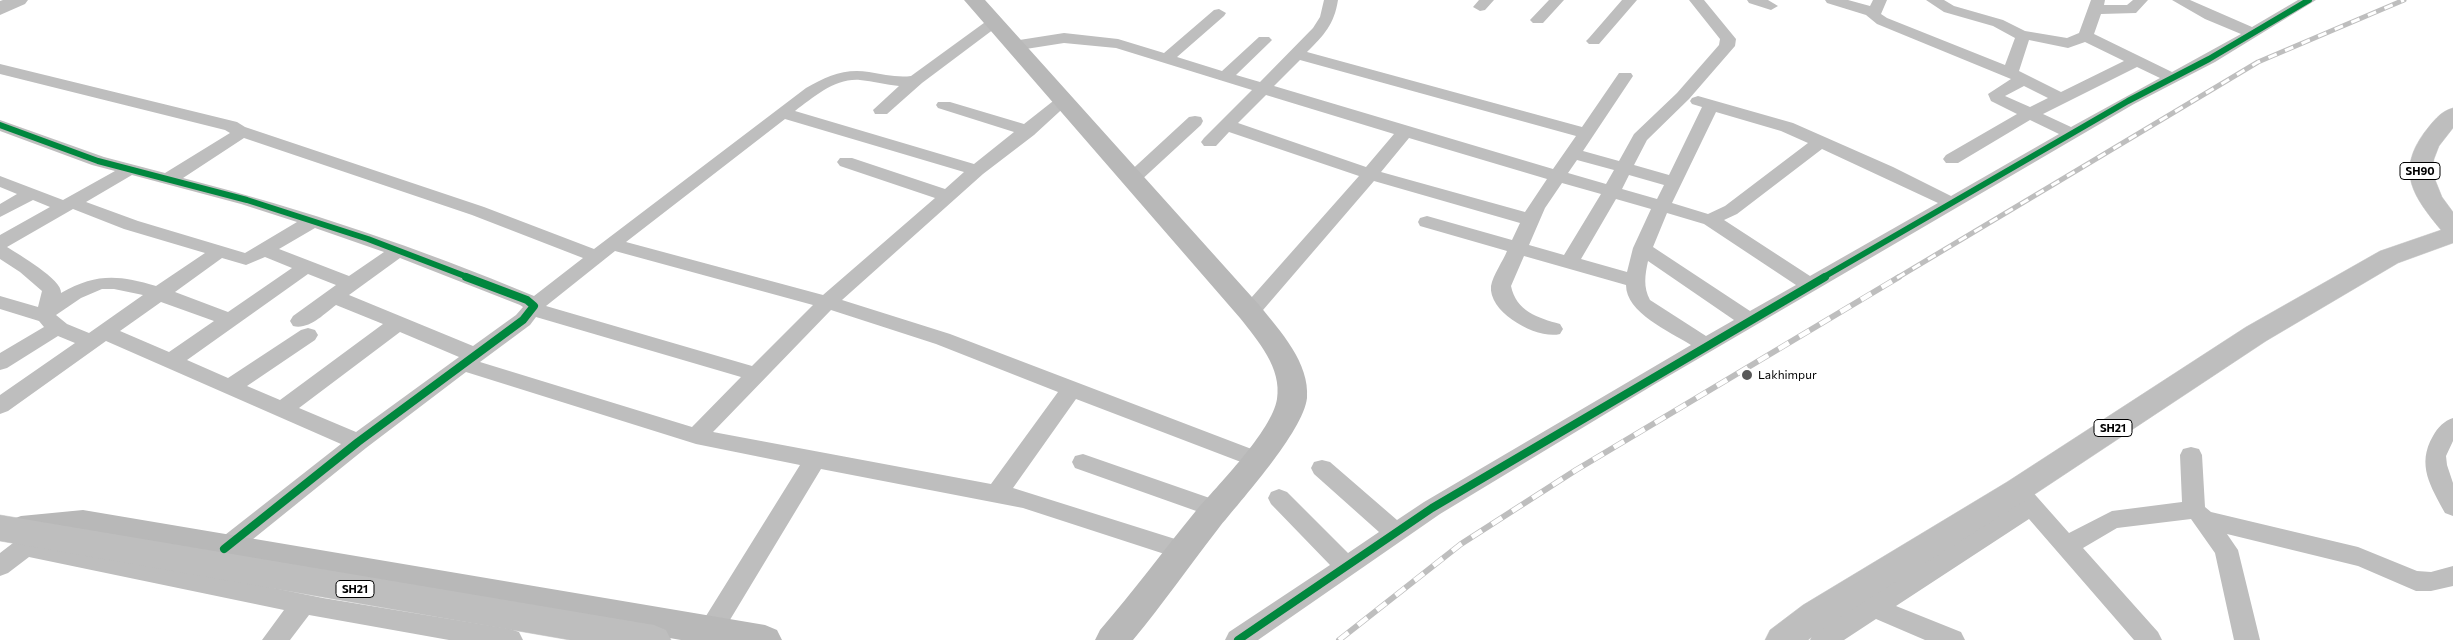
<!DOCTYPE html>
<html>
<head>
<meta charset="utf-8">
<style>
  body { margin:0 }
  canvas { display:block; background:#fff }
</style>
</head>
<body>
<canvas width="2453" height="640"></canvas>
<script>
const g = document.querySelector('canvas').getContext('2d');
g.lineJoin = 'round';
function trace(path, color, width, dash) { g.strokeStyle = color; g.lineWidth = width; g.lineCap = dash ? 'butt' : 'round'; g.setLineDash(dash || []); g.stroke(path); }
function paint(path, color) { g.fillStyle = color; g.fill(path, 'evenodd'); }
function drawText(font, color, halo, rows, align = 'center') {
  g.font = font + ' Commissioner,sans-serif'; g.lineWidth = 4; g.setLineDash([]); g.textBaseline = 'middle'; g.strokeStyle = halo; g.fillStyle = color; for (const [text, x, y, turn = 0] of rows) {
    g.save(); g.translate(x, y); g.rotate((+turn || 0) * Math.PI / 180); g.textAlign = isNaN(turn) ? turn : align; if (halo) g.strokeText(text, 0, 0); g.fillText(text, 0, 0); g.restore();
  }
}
const primary = new Path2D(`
  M 2453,108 L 2453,128 L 2439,146 L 2434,159 L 2432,172 L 2442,197 L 2453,212 L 2453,243 L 2398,263 L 2266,341 L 2029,498 L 1827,625 L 1808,640 L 1765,640 L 1770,630 L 1803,605 L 2007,482 L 2246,327 L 2380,251 L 2441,230 C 2413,196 2396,172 2424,133 C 2432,123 2440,111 2453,108 Z
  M 0,515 L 654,625 L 666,630 L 671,640 L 570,640 L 0,541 Z`);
trace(primary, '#dbdbdb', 1);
paint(new Path2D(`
  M 1324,0 L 1338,0 C 1334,25 1324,35 1307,52 L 1582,127 L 1619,73 L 1631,73 L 1633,76 L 1583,151 L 1619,161 L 1634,134 L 1677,93 L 1719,45 L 1720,39 L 1689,0 L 1704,0 L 1736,39 L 1735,46 L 1689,99 L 1647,140 L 1634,165 L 1669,175 L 1702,107 L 1692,104 L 1690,101 L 1692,98 L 1698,96 L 1793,123 L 1893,167 L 1951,196 L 2059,134 L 2030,120 L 1958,163 L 1946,163 L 1943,159 L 1946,155 L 2017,114 L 1991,101 L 1988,94 L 2011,79 L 1877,24 L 1866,15 L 1827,3 L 1825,0 L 1848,0 L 1870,6 L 1873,0 L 1887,0 L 1881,14 L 1887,18 L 2005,65 L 2015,38 L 1993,26 L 1944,12 L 1926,0 L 1944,0 L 1954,6 L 2003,20 L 2025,31 L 2067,38 L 2079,33 L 2091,0 L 2105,0 L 2104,5 L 2127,5 L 2133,0 L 2148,0 L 2136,13 L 2101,14 L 2094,34 L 2172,72 L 2241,34 L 2205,19 L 2172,0 L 2190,0 L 2252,27 L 2298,0 L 2316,0 L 2215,62 L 2134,104 L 1655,384 L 1440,514 L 1258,640 L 1225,640 L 1229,632 L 1330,565 L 1271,504 L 1268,498 L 1271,492 L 1279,489 L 1287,492 L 1348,553 L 1379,532 L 1314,474 L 1311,468 L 1314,462 L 1322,460 L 1330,462 L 1397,520 L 1424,502 L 1691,345 C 1669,331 1626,313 1626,285 L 1524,256 L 1511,286 C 1516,311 1538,318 1560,324 L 1563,329 L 1560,334 C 1538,340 1488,313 1491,286 C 1493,275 1503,261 1507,251 L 1420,226 L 1418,222 L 1420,218 L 1427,216 L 1512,240 L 1520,223 L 1374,181 L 1257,317 L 1250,319 L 1243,317 L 1240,312 L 1243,307 L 1359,176 L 1229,132 L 1216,146 L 1204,146 L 1201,142 L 1204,138 L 1252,90 L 1116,48 L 1064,43 L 1013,51 L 1005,46 L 1013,41 L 1064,33 L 1118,39 L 1164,53 L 1214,10 L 1219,9 L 1226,13 L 1224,16 L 1177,57 L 1222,71 L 1259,37 L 1269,37 L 1272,40 L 1269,43 L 1236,75 L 1260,82 L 1313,28 L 1320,17 ZM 2029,40 L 2068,48 L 2085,42 L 2124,61 L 2061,92 L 2019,71 ZM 1300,60 L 1576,136 L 1553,169 L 1274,86 ZM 2137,67 L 2160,78 L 2071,127 L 2043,114 ZM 2024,86 L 2048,98 L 2030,107 L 2005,96 ZM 1266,95 L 1394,134 L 1366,167 L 1238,123 ZM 1716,112 L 1781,131 L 1808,143 L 1725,206 L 1708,214 L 1672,203 ZM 1409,138 L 1547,179 L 1525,212 L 1381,172 ZM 1822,149 L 1938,203 L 1810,276 L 1724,220 L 1737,214 ZM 1577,160 L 1614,170 L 1606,184 L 1568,173 ZM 1629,175 L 1664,185 L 1657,199 L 1622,189 ZM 1562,183 L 1601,194 L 1564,255 L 1529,245 L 1545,208 ZM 1616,199 L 1651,209 L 1633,248 L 1627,272 L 1581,259 ZM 1667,213 L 1704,224 L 1796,285 L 1750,311 L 1653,247 ZM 1648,261 L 1734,320 L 1706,336 L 1650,300 C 1643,287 1645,275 1648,261 Z
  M 1479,0 L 1494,0 L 1485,10 L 1480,11 L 1473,7 Z
  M 1549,0 L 1564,0 L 1543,23 L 1533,23 L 1530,20 Z
  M 1622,0 L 1637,0 L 1599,44 L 1589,44 L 1586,41 L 1589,38 Z
  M 1747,0 L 1768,0 L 1778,6 L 1771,10 L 1749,3 Z
  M 993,18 L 998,20 L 1001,23 L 998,26 L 922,83 L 887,114 L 875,114 L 873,110 L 899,86 C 886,85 873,81 860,80 C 835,78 814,97 795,111 L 974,164 L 1014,132 L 938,108 L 936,105 L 938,102 L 950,102 L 1024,124 L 1057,98 L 1069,98 L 1071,101 L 1034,135 L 983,174 L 842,300 L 950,334 L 1262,453 L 1265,459 L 1262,465 L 1254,467 L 1076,399 L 1013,488 L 1191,544 L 1195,551 L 1191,558 L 1183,560 L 1023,508 L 821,469 L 719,638 L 701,638 L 697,631 L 701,624 L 800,465 L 696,444 L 466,372 L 366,448 L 232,556 L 224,558 L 216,556 L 212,549 L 216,542 L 341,444 L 106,341 L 8,411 L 0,414 L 0,395 L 75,343 L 58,336 L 7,368 L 0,370 L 0,353 L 44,327 L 39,321 L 0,309 L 0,296 L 38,307 L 42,291 L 20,272 L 0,259 L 0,235 L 50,207 L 33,200 L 0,217 L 0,204 L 17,194 L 0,187 L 0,176 L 63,200 L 115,171 L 92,165 L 0,131 L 0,120 L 104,157 L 165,173 L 230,133 L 225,130 L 0,74 L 0,64 L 237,122 L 245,127 L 484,207 L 594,249 L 806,88 C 827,76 845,68 869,72 C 883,74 897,78 911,76 L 988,20 ZM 785,119 L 964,172 L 945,189 L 852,158 L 840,158 L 837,162 L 840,166 L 935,198 L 823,295 L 626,242 ZM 244,138 L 472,215 L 583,258 L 534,296 C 420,248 303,209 183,178 ZM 132,175 L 241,204 L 297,222 L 245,253 L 138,221 L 86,202 ZM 73,209 L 124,229 L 205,253 L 156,286 C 119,275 96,273 61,293 C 63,280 18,254 7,247 ZM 315,228 L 384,252 L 349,276 L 279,249 ZM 615,251 L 813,305 L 752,366 L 546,306 ZM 265,257 L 292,268 L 228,312 L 175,292 L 222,258 L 246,265 ZM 400,258 L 520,305 L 523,307 L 516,315 L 473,346 L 349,295 ZM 308,274 L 336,285 L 293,316 L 290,321 L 293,326 C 309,330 324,314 336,305 L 383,324 L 280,400 L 247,386 L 315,340 L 318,335 L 315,330 L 308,328 L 301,330 L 228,378 L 187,360 ZM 102,289 L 114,289 L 143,295 L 89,333 L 67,324 L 56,315 L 81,298 ZM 161,302 L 214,321 L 169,352 L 120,331 ZM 831,310 L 936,344 L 1058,392 L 991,484 L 713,432 ZM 536,317 L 741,377 L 692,427 L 480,362 L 530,325 ZM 400,332 L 459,357 L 356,432 L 299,408 Z
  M 1195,116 L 1201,117 L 1203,121 L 1201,125 L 1138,183 L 1126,183 L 1123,179 L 1126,175 L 1189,117 Z
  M 2453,418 L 2453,441 L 2446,456 L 2447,465 L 2453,483 L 2453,516 L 2445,513 C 2431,487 2416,465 2433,436 C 2438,427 2444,421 2453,418 Z
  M 2191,447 L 2199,449 L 2202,455 L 2205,507 L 2211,512 L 2358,547 L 2417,571 L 2431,572 L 2453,566 L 2453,586 L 2431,591 L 2416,591 L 2358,566 L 2227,534 L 2238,550 L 2260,640 L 2234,640 L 2215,553 L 2191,519 L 2117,528 L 2083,548 L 2158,632 L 2162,640 L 2134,640 L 2029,519 L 1896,606 L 1961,632 L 1965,640 L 1925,640 L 1876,619 L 1844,640 L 1810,640 L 1814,632 L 2017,504 L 2011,495 L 2014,489 L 2022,486 L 2030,489 L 2069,533 L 2112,511 L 2182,502 L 2180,455 L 2183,449 Z
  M 1083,454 L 1224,503 L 1228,509 L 1224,515 L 1216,518 L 1075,468 L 1072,462 L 1075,456 Z
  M 34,531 L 42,533 L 45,542 L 323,598 L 510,629 L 519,632 L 523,640 L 449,640 L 309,615 L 290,640 L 262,640 L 284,610 L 29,557 L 8,573 L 0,576 L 0,553 L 26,533 Z`), '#bebebe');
paint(new Path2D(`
  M 3,0 L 28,0 L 25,4 L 0,15 L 0,1 Z`), '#bebebe');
paint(new Path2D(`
  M 964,0 L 985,0 L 1260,306 C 1280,331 1310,363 1307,398 C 1303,432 1241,500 1218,529 C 1189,566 1163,604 1133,640 L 1095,640 L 1100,630 C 1133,592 1163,551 1195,512 C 1217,486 1272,431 1277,399 C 1282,368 1258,341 1240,318 Z
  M 83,510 L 765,625 L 777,630 L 782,640 L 681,640 L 83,536 L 21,542 L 10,538 L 5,529 L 10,520 L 21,516 Z`), '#b8b8b8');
paint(primary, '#bebebe');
const railFar1 = new Path2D(`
  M 1897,278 L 2258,62 L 2404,0`);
const rail = new Path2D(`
  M 1339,640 L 1461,544 L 1576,470 L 1899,277`);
trace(railFar1, '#bebebe', 5);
trace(rail, '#bebebe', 6);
trace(railFar1, '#fff', 3, [9]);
trace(rail, '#fff', 4.5, [12]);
trace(new Path2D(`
  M 0,125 L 98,161 L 247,200 L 368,239 L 470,278
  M 1822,278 L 2128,101 L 2209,59 L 2309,0`), '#00873e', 6);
trace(new Path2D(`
  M 224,549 L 358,442 L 523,320 L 534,306 L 527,300 L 466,277
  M 1238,640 L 1432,508 L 1825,277`), '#00873e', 8);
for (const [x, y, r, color] of [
  [1747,375,6,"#595959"]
]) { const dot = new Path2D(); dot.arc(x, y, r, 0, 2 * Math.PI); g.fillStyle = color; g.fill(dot); trace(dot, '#fff', 2); }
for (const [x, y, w] of [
  [2420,171,40],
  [2113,428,38],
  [355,589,38]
]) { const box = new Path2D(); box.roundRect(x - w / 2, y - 8.5, w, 17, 4); g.fillStyle = '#fff'; g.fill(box); trace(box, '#000', 1); }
drawText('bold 11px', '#000', null, [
  ["SH90",2420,171],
  ["SH21",2113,428],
  ["SH21",355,589]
]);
drawText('12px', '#000', '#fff', [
  ["Lakhimpur",1758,375]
], 'left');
</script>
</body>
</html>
